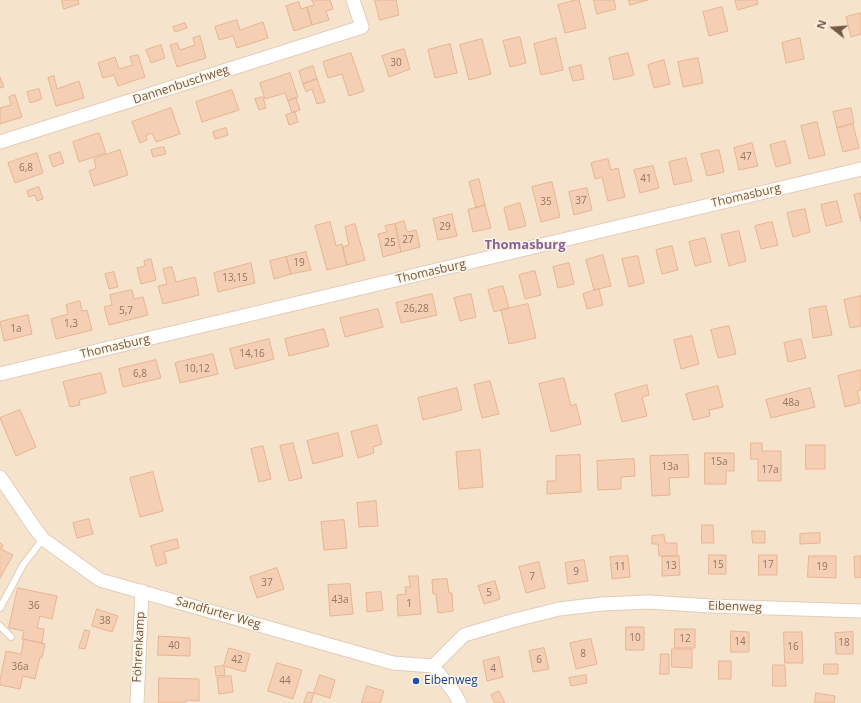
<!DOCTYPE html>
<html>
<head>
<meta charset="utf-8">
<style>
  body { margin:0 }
  #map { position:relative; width:861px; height:703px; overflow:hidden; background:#fef2de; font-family:"Open Sans",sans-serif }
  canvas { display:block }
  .north { position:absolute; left:813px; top:8px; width:40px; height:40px; -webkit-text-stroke:3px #fff5e5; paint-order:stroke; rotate:287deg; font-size:11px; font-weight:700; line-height:16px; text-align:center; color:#745745 }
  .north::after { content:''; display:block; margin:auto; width:14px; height:18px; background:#745745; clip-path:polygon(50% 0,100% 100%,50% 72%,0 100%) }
</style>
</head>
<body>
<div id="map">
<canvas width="861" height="703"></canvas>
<div class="north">N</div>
</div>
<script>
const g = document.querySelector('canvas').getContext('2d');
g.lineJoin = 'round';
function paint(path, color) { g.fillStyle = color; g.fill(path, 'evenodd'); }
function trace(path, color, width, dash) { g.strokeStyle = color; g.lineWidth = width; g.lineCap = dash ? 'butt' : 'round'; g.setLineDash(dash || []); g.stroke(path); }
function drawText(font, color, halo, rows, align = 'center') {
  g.font = font + ' "Open Sans",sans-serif'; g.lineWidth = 3; g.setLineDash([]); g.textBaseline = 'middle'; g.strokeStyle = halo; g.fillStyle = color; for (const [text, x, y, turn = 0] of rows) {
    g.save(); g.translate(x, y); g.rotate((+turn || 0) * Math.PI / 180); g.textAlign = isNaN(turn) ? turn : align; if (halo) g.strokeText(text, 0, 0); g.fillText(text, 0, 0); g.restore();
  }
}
paint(new Path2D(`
  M 0,0 L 861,0 L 861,703 L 0,703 Z`), '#f5e3cc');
const building = new Path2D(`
  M 62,0 L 78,0 L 79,4 L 64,9 Z
  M 312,0 L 330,0 L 333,9 L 326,11 L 329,20 L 312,25 L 307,7 L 314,5 Z
  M 375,0 L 396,0 L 399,15 L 380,20 Z
  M 576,0 L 579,0 L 586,28 L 565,33 L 558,5 Z
  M 594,0 L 614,0 L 616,9 L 597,14 Z
  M 629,0 L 648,0 L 630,5 Z
  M 735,0 L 757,0 L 758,4 L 738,10 Z
  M 299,2 L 301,9 L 307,7 L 312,25 L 294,31 L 286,6 Z
  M 722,7 L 728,31 L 709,36 L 703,12 Z
  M 861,13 L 861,34 L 851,37 L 846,17 Z
  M 237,20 L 240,30 L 263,22 L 268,38 L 237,48 L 233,36 L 219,40 L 215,27 Z
  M 185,23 L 187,28 L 175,32 L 173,27 Z
  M 200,36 L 206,58 L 177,67 L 170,45 L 177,43 L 180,50 L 195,45 L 193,38 Z
  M 520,37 L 526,63 L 510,67 L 503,41 Z
  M 556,38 L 563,70 L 541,75 L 534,44 Z
  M 800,38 L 804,59 L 786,63 L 782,43 Z
  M 482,39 L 491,74 L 469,80 L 460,45 Z
  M 450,44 L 457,73 L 435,78 L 428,50 Z
  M 161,45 L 165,58 L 151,63 L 146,50 Z
  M 404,49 L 410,69 L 389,77 L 382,56 Z
  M 351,53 L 364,91 L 349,96 L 342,74 L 328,78 L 323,62 Z
  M 628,53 L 634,75 L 614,80 L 609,58 Z
  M 138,55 L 145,77 L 118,86 L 114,75 L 103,78 L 98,63 L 115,57 L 119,69 L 133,65 L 130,57 Z
  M 698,58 L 703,83 L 683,87 L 678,62 Z
  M 664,60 L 670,84 L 654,88 L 648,65 Z
  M 581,65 L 584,79 L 573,81 L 569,68 Z
  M 313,66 L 317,79 L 303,84 L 299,71 Z
  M 290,73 L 298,97 L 288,101 L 285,93 L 265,99 L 260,83 Z
  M 54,76 L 57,89 L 79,81 L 84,98 L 56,106 L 48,78 Z
  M 0,77 L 4,87 L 0,88 Z
  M 317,79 L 325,102 L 317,104 L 312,89 L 306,92 L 303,84 Z
  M 39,89 L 42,99 L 30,103 L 27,92 Z
  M 232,90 L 239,110 L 202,122 L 196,102 Z
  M 15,95 L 22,117 L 0,124 L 0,108 L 11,105 L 9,97 Z
  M 263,97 L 266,108 L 259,110 L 255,99 Z
  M 296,98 L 300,110 L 292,113 L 288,101 Z
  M 171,108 L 180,134 L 156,142 L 152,133 L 146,135 L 147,140 L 140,143 L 132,122 Z
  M 851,108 L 854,123 L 837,128 L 833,112 Z
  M 295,112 L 298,122 L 289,125 L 286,115 Z
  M 817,122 L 825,155 L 809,159 L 801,126 Z
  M 853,124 L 859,148 L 843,152 L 837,128 Z
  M 226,128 L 228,135 L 215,139 L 213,132 Z
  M 99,133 L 106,153 L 79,162 L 73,142 Z
  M 785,141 L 791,163 L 776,167 L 770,145 Z
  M 752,143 L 758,166 L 739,170 L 734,148 Z
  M 164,147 L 166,154 L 153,157 L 151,150 Z
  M 120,150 L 128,175 L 94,186 L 89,171 L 96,168 L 94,159 Z
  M 719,150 L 724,172 L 707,176 L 701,154 Z
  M 60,152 L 64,163 L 53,167 L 49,156 Z
  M 37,153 L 43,173 L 15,183 L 8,163 Z
  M 686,158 L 692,181 L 674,185 L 669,162 Z
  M 608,159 L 611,170 L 618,168 L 625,197 L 608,201 L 602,177 L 595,179 L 591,163 Z
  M 653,166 L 659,188 L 640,193 L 634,170 Z
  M 479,179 L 485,205 L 476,208 L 469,182 Z
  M 552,182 L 560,217 L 541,222 L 532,187 Z
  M 39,187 L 43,199 L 37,201 L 35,195 L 29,197 L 27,191 Z
  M 587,188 L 592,210 L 574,215 L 569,192 Z
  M 861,193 L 861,222 L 854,195 Z
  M 837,201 L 842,222 L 826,226 L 821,205 Z
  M 520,203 L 526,226 L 509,230 L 504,208 Z
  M 485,205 L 491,228 L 473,232 L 468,210 Z
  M 805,209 L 810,232 L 793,237 L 787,213 Z
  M 452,214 L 457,236 L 438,240 L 433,219 Z
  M 404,221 L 407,232 L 416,230 L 420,247 L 401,252 L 395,224 Z
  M 330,222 L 336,246 L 342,244 L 347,265 L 327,270 L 315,226 Z
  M 772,222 L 778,245 L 761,249 L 755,226 Z
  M 355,224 L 365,260 L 347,265 L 342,247 L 349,245 L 345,227 Z
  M 395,224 L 401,252 L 383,257 L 378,234 L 387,232 L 385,226 Z
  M 739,231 L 746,261 L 729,266 L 721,235 Z
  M 705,238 L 711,262 L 695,266 L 689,242 Z
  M 672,246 L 678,270 L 662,274 L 656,250 Z
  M 306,252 L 311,270 L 291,274 L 286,257 Z
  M 603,255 L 611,286 L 594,290 L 586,260 Z
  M 638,256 L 644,283 L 629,287 L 622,259 Z
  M 286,257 L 291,274 L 274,279 L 270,261 Z
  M 151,259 L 156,280 L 141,284 L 137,268 L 145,266 L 144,261 Z
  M 251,263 L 255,283 L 218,292 L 214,273 Z
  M 569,263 L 574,284 L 558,288 L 553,267 Z
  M 172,267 L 176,282 L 195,277 L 199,295 L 163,304 L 158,286 L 167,284 L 163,269 Z
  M 535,271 L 541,295 L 525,299 L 519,275 Z
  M 114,272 L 118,287 L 109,289 L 105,274 Z
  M 503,286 L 509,308 L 494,312 L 488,290 Z
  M 599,289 L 603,305 L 587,309 L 583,294 Z
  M 132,290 L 134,299 L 143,297 L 148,315 L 109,325 L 104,307 L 112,305 L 110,295 Z
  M 432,294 L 437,315 L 401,323 L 396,303 Z
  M 471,294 L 476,317 L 460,321 L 454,298 Z
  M 861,296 L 861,326 L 850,328 L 844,300 Z
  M 80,301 L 82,311 L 87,310 L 92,330 L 56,339 L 51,319 L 68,314 L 66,305 Z
  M 528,304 L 536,338 L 509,344 L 501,310 Z
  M 826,306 L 832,335 L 813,338 L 809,309 Z
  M 378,309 L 383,327 L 345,337 L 340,318 Z
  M 28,315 L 32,334 L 4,341 L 0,322 Z
  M 729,326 L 736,354 L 718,358 L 711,330 Z
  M 324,329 L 329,346 L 289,356 L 285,339 Z
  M 692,336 L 699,364 L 681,369 L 674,340 Z
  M 269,339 L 274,359 L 235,369 L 230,349 Z
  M 801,339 L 806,358 L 788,362 L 784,343 Z
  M 213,354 L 218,374 L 180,383 L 175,363 Z
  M 156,360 L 161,378 L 123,387 L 119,369 Z
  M 861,370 L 861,390 L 857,391 L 860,403 L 845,407 L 838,376 Z
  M 101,373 L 106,393 L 79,400 L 80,405 L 70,407 L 63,382 Z
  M 564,378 L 571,406 L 576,404 L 581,424 L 551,432 L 539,384 Z
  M 490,381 L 499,414 L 482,418 L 474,385 Z
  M 647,385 L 649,395 L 642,397 L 647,416 L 622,422 L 615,394 Z
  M 718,386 L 723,407 L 709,410 L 710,416 L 693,420 L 686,394 Z
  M 457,388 L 462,410 L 423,420 L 418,398 Z
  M 810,388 L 815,407 L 771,418 L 766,400 Z
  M 20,410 L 36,447 L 16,456 L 0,418 Z
  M 377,425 L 382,444 L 373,447 L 374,453 L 358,458 L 351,432 Z
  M 338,433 L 343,456 L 313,464 L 307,441 Z
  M 293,443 L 302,478 L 289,481 L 280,446 Z
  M 751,443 L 762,443 L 762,451 L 781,451 L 781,481 L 758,481 L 758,459 L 751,459 Z
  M 806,445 L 825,445 L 825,469 L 806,469 Z
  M 263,446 L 271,479 L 259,482 L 251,449 Z
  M 480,450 L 483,487 L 459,489 L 456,452 Z
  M 705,453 L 734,453 L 734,471 L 726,471 L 726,484 L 705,484 Z
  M 580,455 L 581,492 L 547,494 L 547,481 L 556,481 L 556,456 Z
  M 688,455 L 689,477 L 669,478 L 670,495 L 652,496 L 650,456 Z
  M 634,459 L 635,476 L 621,477 L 621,489 L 598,490 L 597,461 Z
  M 153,472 L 163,511 L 140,517 L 130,478 Z
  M 376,501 L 378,526 L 359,527 L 357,503 Z
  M 89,519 L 93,534 L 77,538 L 73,523 Z
  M 344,520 L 347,548 L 324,550 L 321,522 Z
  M 702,525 L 713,525 L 714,543 L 702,543 Z
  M 752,531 L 765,531 L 765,543 L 753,543 Z
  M 820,533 L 820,543 L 800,544 L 800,534 Z
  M 664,535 L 665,543 L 677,543 L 677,556 L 659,556 L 658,544 L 652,544 L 652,536 Z
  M 177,539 L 179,548 L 164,552 L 167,563 L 156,566 L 151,546 Z
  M 0,543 L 3,545 L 1,549 L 13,555 L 0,578 Z
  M 709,555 L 726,555 L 726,574 L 709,574 Z
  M 759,555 L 777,555 L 777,575 L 759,575 Z
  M 628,556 L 630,577 L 612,579 L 610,557 Z
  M 679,556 L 680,575 L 662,576 L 662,557 Z
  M 809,556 L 836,556 L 836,578 L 808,577 Z
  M 861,556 L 861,577 L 855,578 L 854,557 Z
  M 584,560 L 588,581 L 568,584 L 565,563 Z
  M 539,562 L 545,588 L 526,593 L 519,567 Z
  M 277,568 L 284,589 L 257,598 L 250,577 Z
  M 409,576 L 418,576 L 421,614 L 398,616 L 397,595 L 406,594 L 405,587 L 410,587 Z
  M 447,579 L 449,593 L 452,593 L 453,611 L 438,613 L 436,594 L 433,594 L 432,580 Z
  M 495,581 L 500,599 L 484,604 L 478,586 Z
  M 350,584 L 353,614 L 330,616 L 328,585 Z
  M 18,588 L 57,596 L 52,619 L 40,616 L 37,628 L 44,629 L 42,643 L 22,639 L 24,631 L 9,628 Z
  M 381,592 L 383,610 L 367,612 L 366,593 Z
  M 97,609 L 118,616 L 112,632 L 92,626 Z
  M 626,627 L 644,627 L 644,650 L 626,650 Z
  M 675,629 L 695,629 L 695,648 L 675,648 Z
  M 85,630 L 90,631 L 85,649 L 79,648 Z
  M 731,631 L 749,632 L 749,652 L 731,652 Z
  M 784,632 L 802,632 L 803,663 L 785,663 Z
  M 853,632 L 853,654 L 836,654 L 835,633 Z
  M 159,636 L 190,638 L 190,656 L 158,655 Z
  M 24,639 L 45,644 L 42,658 L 40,657 L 35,679 L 23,676 L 20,689 L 0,685 L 0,680 L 6,651 L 21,654 Z
  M 591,639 L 597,664 L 576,669 L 570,643 Z
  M 229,648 L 250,654 L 245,672 L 224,666 Z
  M 544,648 L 549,669 L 533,672 L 529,651 Z
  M 672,649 L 692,649 L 692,668 L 672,667 Z
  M 661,654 L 669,654 L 669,674 L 660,674 Z
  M 499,657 L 503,677 L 487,681 L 483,661 Z
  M 719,661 L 731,661 L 731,679 L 719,679 Z
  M 277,663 L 302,670 L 293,699 L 268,691 Z
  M 824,664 L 838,664 L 838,674 L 824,674 Z
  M 773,665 L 785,665 L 786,686 L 773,686 Z
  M 224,666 L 225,675 L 216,676 L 215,667 Z
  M 320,675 L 335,680 L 330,698 L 314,693 Z
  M 586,675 L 587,683 L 571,686 L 569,678 Z
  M 231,676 L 233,692 L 219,694 L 217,678 Z
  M 159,678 L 199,679 L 199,701 L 186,700 L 185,703 L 159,703 Z
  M 367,686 L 384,691 L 380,703 L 362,703 Z
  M 499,691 L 505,703 L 495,703 L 491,695 Z
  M 308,692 L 314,693 L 311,703 L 304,703 Z
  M 816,693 L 835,696 L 834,703 L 815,703 Z`);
paint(building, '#f4cfb4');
trace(building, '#e8b593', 1);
const lane = new Path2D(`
  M 0,608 L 23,565 L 43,539
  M 0,626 L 11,637`);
const street = new Path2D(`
  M 0,142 L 362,27 L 353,0
  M 0,374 L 861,169
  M 0,477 L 34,527 L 43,539 L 100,580 L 393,663 L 433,666 L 453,691 L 460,703
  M 433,666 L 464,635 L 515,620 L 559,609 L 602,604 L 648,602 L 711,606 L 861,611
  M 137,703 L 142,591`);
trace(lane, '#e2cdba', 8);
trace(street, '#e2cdba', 15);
trace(lane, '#fff', 6);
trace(street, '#fff', 13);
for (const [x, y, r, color] of [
  [416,681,4,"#1a4fb4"]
]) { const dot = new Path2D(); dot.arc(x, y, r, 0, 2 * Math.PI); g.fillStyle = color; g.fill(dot); trace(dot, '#fff5e5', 1.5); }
drawText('10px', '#947561', null, [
  ["30",396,63],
  ["47",746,157],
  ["6,8",26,168],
  ["41",646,179],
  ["37",581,201],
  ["35",546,202],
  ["29",445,227],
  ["27",408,240],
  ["25",390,243],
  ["19",299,263],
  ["13,15",235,278],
  ["26,28",416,309],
  ["5,7",126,311],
  ["1,3",71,324],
  ["1a",16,329],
  ["14,16",252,354],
  ["10,12",197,369],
  ["6,8",140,374],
  ["48a",791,403],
  ["15a",719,462],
  ["13a",670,467],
  ["17a",770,470],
  ["15",718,565],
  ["17",768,565],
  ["13",671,566],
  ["11",620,567],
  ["19",822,567],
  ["9",576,572],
  ["7",532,577],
  ["37",267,583],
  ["5",489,593],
  ["43a",340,600],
  ["1",409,604],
  ["36",34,606],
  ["38",105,621],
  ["10",635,638],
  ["12",685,639],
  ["14",740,642],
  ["18",844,643],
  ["40",174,646],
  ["16",793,647],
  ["8",583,654],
  ["42",237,660],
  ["6",539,660],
  ["36a",20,667],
  ["4",493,669],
  ["44",285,681]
]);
drawText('12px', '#745745', '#fff5e5', [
  ["Dannenbuschweg",181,85,-18],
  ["Thomasburg",746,196,-13],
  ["Thomasburg",431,272,-13],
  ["Thomasburg",115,347,-13],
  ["Eibenweg",735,607,2],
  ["Sandfurter Weg",218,613,16],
  ["Föhrenkamp",139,647,-87]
]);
drawText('12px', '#164399', '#fff5e5', [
  ["Eibenweg",424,681]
], 'left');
drawText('bold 13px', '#866098', '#fff5e5', [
  ["Thomasburg",525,245]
]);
</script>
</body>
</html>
